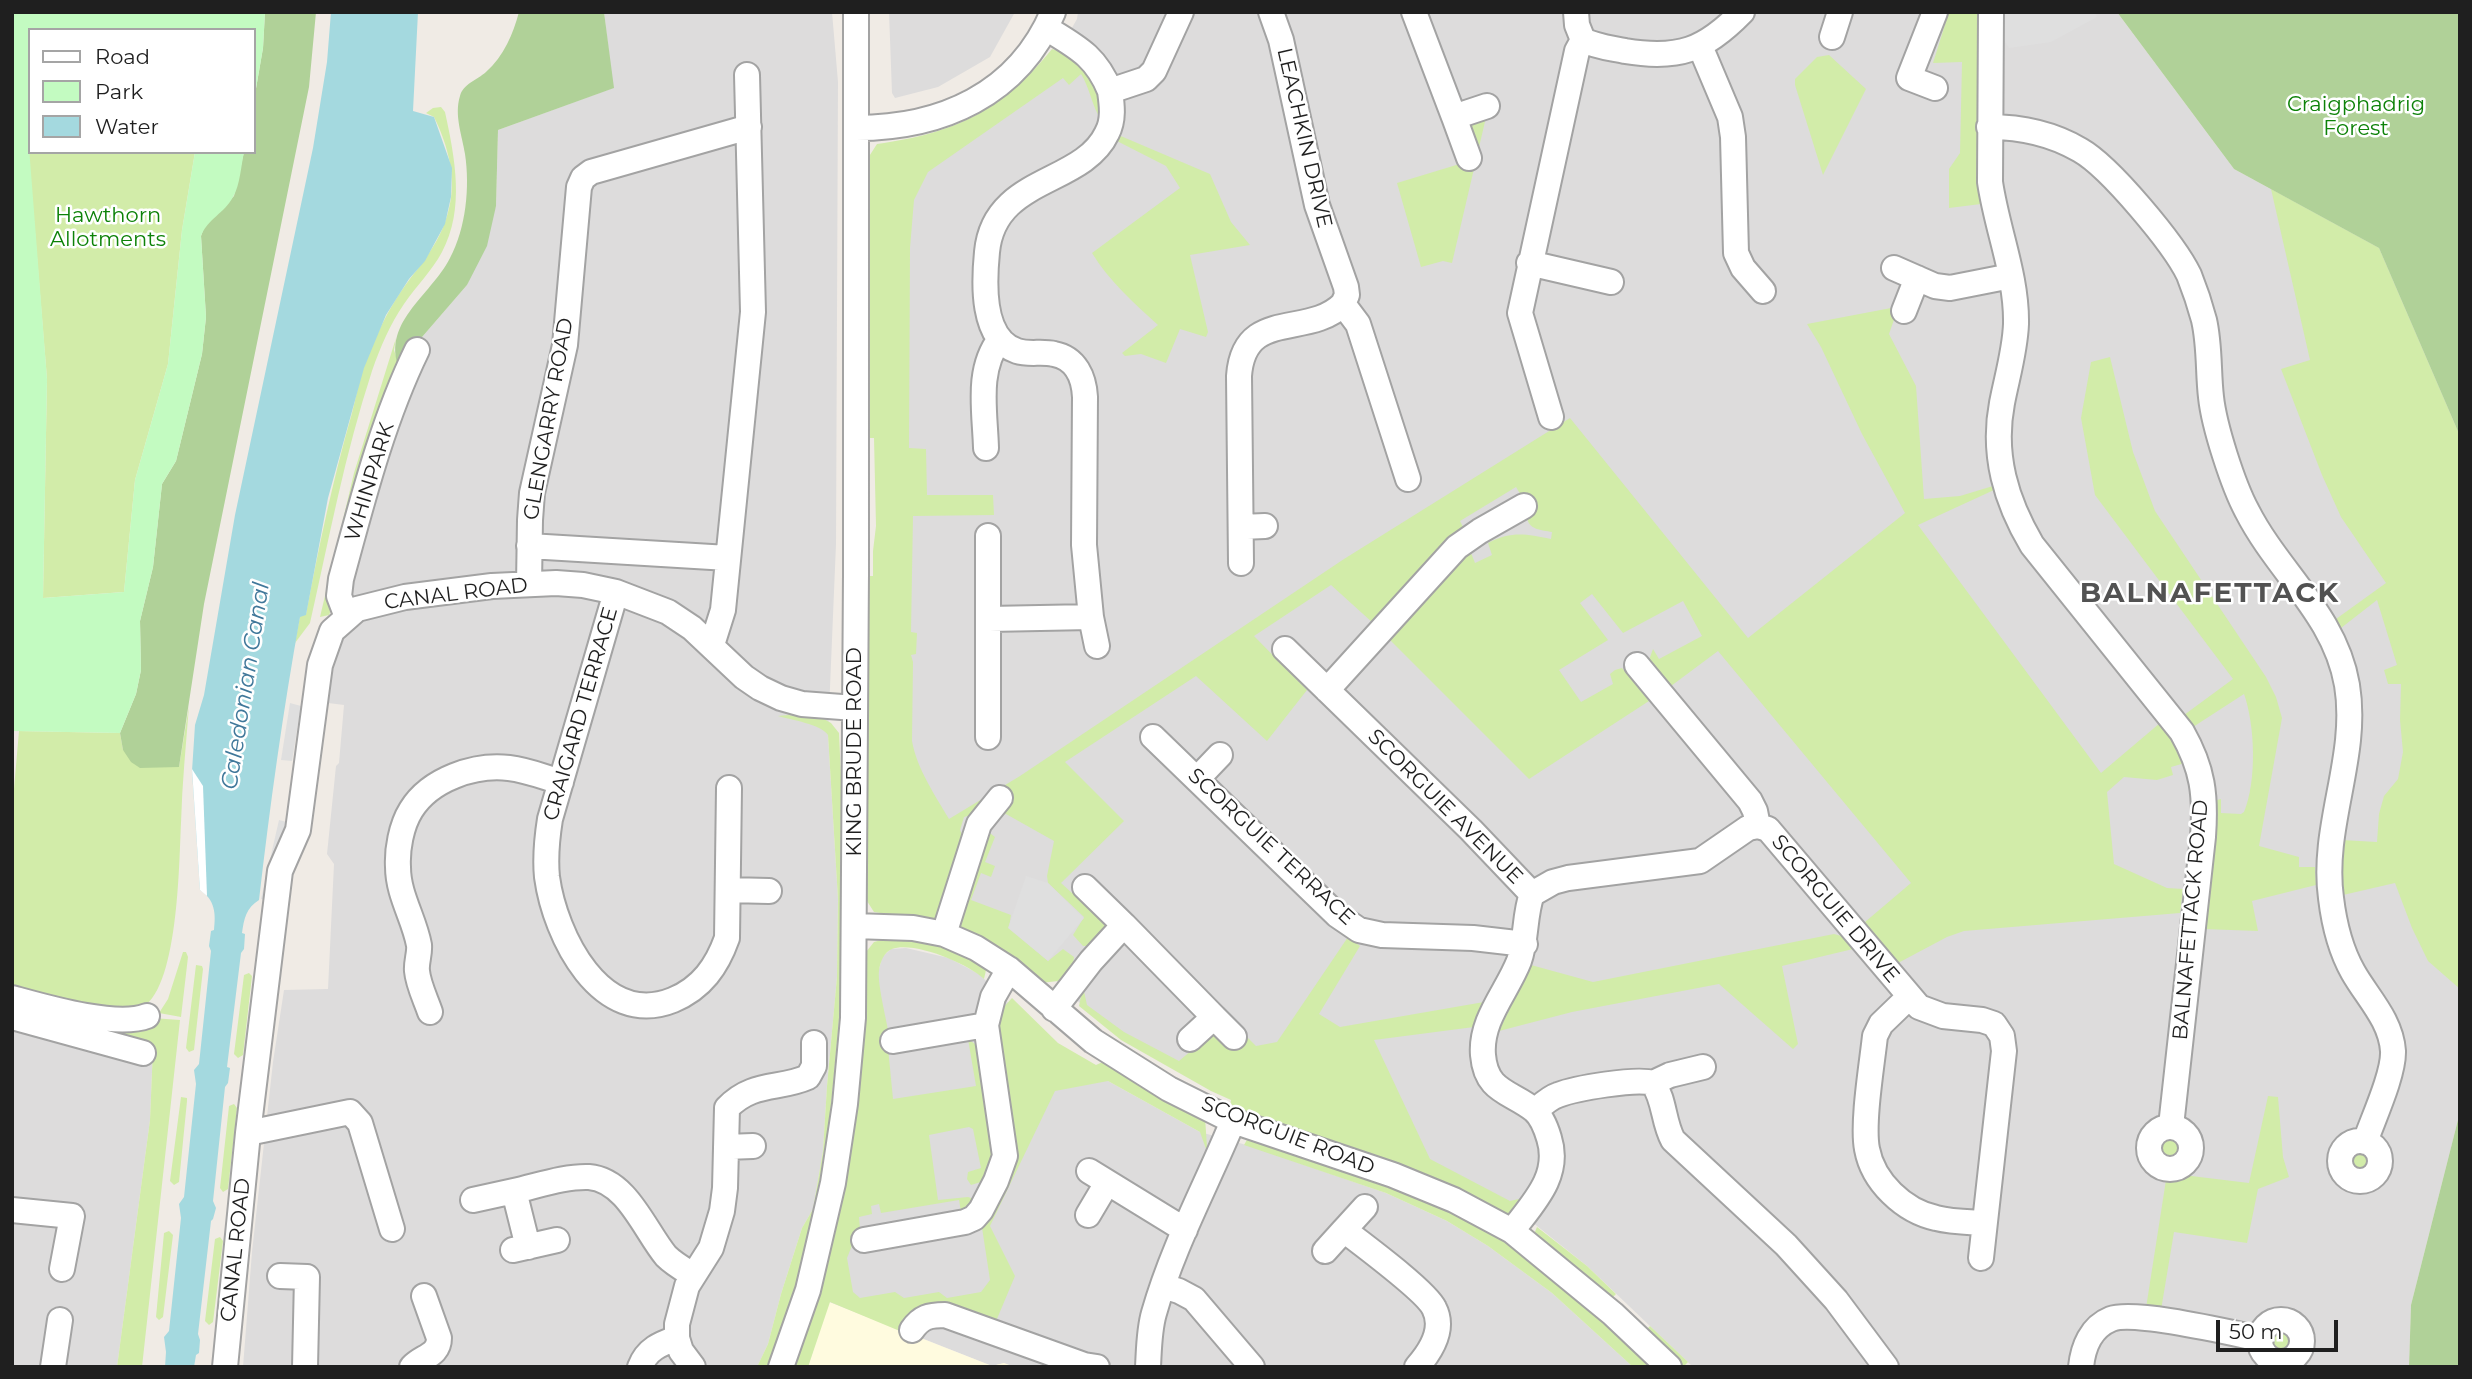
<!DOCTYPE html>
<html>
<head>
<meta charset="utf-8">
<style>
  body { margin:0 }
  #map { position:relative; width:2472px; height:1379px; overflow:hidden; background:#f0ebe5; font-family:Montserrat,sans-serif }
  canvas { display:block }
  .frame { position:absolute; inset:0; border:14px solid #1f1f1f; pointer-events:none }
  .legend { position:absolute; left:28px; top:28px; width:228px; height:126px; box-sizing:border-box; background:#fff; border:2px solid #a5a5a5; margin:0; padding:9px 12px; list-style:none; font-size:21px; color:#1f1f1f }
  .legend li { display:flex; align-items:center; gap:14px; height:35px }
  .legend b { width:35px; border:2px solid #a5a5a5 }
  .scale { position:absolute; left:2216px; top:1320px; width:122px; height:32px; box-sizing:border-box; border:4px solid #1f1f1f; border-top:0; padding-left:9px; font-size:21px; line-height:24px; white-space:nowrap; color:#1f1f1f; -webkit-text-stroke:5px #fff; paint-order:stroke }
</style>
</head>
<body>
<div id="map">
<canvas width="2472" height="1379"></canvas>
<div class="frame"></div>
<ul class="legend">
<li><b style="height:9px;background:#fff"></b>Road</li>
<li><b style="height:19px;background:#c3fbc1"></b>Park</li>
<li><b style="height:19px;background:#a4d9df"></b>Water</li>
</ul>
<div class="scale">50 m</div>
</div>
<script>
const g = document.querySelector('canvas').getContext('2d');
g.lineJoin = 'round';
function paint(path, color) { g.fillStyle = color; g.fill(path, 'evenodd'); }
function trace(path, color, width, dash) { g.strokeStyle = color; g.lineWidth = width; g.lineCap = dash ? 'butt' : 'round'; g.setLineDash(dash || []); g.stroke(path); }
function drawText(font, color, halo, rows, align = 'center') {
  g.font = font + ' Montserrat,sans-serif'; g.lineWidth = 5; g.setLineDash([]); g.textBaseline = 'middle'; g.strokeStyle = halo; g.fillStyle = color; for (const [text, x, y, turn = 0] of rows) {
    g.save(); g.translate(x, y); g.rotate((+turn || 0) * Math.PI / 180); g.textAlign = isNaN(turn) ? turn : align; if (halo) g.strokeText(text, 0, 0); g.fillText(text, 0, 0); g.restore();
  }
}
paint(new Path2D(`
  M 604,12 L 832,12 L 838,82 L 836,544 L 828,735 L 838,899 L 837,977 L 827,1086 L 823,1151 L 813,1209 L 802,1228 L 781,1294 L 768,1344 L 757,1367 L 243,1367 L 252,1252 L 273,1062 L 284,990 L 328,989 L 334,864 L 327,854 L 336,766 L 339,763 L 344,705 L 320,702 L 333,649 L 348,633 L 333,620 L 331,610 L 345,558 L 416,344 L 467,285 L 496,206 L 498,130 L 613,88 Z
  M 889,12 L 1015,12 L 990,57 L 938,87 L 895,98 L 892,93 Z
  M 1078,12 L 2117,12 L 2234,169 L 2379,248 L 2460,436 L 2460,1112 L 2411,1305 L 2409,1367 L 1693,1367 L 1587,1266 L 1512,1206 L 1333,1132 L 1121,1035 L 1082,1005 L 1044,969 L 890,902 L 889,151 L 956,134 L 1052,63 L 1077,19 Z
  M 906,948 L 949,958 L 979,974 L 1051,1045 L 1108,1081 L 1200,1132 L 1250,1146 L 1386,1193 L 1447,1221 L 1488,1246 L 1552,1293 L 1633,1367 L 1014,1367 L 1004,1363 L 992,1366 L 830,1302 L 878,973 L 882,957 L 891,949 Z
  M 12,1013 L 153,1048 L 150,1120 L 117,1367 L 12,1367 Z`), '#dddcdc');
paint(new Path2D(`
  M 829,1302 L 992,1366 L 1004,1363 L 1014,1367 L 808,1367 Z`), '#fffbdf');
paint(new Path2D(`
  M 1949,12 L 1979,12 L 1977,125 L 1981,204 L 1949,208 L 1949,169 L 1960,153 L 1962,62 L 1933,63 Z
  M 1052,49 L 1073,56 L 1100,92 L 1100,117 C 1094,111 1089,86 1081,74 L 1069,85 L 1063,78 L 928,172 L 914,200 L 910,248 L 909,448 L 926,449 L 927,495 L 993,495 L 994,515 L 913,516 L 911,632 L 917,633 L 916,654 L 911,655 L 913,662 L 912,741 C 917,769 935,795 949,819 L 1020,776 L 1344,559 L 1570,418 L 1748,638 L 1905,513 L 1862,434 L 1821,347 L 1807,324 L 1891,308 L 1897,311 L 1889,334 L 1916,386 L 1924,499 L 1960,496 L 1993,486 L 1994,490 L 1918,525 L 2101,773 L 2160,723 L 2172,738 L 2185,763 L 2171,767 L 2173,775 L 2157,780 L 2124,777 L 2107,792 L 2114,864 L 2167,888 L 2183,889 L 2180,913 L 1964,931 L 1947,937 L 1898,963 L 1865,922 L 1911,883 L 1718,651 L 1671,686 L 1649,660 L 1653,649 L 1659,659 L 1702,636 L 1683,601 L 1623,633 L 1592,594 L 1580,603 L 1608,640 L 1559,670 L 1581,702 L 1613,684 L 1610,674 L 1615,670 L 1622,668 L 1649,701 L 1529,779 L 1390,640 L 1469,554 L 1471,553 L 1475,563 L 1492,555 L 1488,543 C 1512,531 1525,534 1551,539 L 1552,532 C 1542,530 1528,530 1527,517 L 1536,508 L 1528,495 L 1522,497 L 1516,487 L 1460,521 L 1464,529 L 1373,623 L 1331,585 L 1254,636 L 1307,690 L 1267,741 L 1196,676 L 1065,762 L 1124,821 L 1061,883 L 1072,893 L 1077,889 L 1109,924 L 1091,946 L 1083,946 L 1073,935 L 1084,917 L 1048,883 L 1047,876 L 1054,841 L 1006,814 L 992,818 L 981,812 L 964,817 L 960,830 L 964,839 L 939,922 L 874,912 L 865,898 L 864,576 L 873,576 L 873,551 L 876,526 L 874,438 L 866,438 L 868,158 L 877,144 C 956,133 1001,111 1052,49 Z
  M 1829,55 L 1866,89 L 1823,175 L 1795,85 L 1795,79 L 1817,57 Z
  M 441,107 L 445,112 C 455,158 465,209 442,252 C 432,271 416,286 404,304 C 390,324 380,348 372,371 C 345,453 329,539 310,623 L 295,643 L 300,616 L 306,614 C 319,546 333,479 352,413 C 356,397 359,381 364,366 C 372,344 383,320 396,299 C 419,263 444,244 451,198 C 455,171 446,141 434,117 L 426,113 L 433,108 Z
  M 1487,113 L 1452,263 L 1443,261 L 1421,267 L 1397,183 L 1476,159 L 1467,131 L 1471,120 Z
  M 1116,134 L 1210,174 L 1231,222 L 1250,245 L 1190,255 L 1208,332 L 1206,337 L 1180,329 L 1166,363 L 1141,354 L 1125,356 L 1122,353 L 1158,325 C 1134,303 1109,281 1092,253 L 1180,188 L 1166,166 L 1115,140 Z
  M 28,147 L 30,152 L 195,152 L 182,230 L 168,364 L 135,480 L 124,592 L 43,598 L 47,379 Z
  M 2271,189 L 2379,248 L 2460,436 L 2460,989 L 2428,961 L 2412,928 L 2395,883 L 2343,895 L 2342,840 L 2377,842 L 2379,814 L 2384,796 L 2398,779 L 2403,752 L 2400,720 L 2401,684 L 2388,684 L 2384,670 L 2397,665 L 2377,600 L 2341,628 L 2336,619 L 2386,583 L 2341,517 L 2322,475 L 2281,369 L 2310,360 Z
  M 396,338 L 394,350 L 401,373 L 331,610 L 329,615 L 320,617 L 354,473 Z
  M 2110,357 L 2133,452 L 2155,511 L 2266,677 L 2276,697 L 2282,718 L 2259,846 L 2299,857 L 2299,867 L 2315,867 L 2316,885 L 2252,901 L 2258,931 L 2203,929 L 2217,800 L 2221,799 L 2221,813 L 2241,814 L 2244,812 C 2257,781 2255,725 2244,694 L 2193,727 L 2184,715 L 2233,679 L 2095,495 L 2081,418 L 2091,362 Z
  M 189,706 C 186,745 182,784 181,823 C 179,860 179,994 139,1009 C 113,1018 42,994 14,987 L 12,812 L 19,731 L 120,733 L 123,750 L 179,767 Z
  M 788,715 L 824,719 L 831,723 L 839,733 L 841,777 L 840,1009 L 830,1116 L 815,1209 L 807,1237 L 805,1260 L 771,1367 L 757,1367 L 768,1344 L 781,1294 L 802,1228 L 813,1209 L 823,1151 L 827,1086 L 837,977 L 838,899 L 828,735 C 821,724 791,720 778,716 Z
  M 986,830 L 995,837 L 985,862 L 995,866 L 991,877 L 981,873 L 971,900 L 1011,915 L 1009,928 L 1048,961 L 1063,949 L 1074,957 L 1073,964 L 1058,981 L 1041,983 L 960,929 Z
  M 1834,934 L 1845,937 L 1853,949 L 1782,966 L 1798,1044 L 1793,1049 L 1719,984 L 1572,1012 L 1499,1031 L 1531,965 L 1593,982 Z
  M 896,936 C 919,936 967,946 983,963 C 988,968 985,974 984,979 C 968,964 915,941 892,949 C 884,952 880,962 879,971 C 877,985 889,1029 891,1047 L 888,1048 L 893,1099 L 976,1086 L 968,1039 L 975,1044 L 978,1052 L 984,1098 L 996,1153 L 984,1181 L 971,1185 L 967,1179 L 968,1172 L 981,1168 L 973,1129 L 969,1127 L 929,1135 L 938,1200 L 968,1197 L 974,1199 L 975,1206 L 965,1215 L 961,1212 L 959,1200 L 881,1213 L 879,1204 L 871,1206 L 872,1214 L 859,1217 L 861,1241 L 853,1243 L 847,1258 L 853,1292 L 860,1298 L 895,1292 L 904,1298 L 939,1292 L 947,1298 L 981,1292 L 990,1280 L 981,1221 L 994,1203 L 1014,1161 L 1015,1147 L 1003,1085 L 997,1023 L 1000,1011 L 1012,998 L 1058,1043 L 1096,1065 L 1105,1061 L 1205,1117 L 1207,1147 L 1206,1149 L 1200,1132 L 1108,1081 L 1055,1091 L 990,1226 L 1015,1276 L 994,1326 C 967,1314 927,1292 905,1323 L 907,1334 L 830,1302 L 808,1367 L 792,1367 C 827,1265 852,1161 861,1054 C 864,1020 862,985 866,952 L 874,942 Z
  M 1348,937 L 1360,946 L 1319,1014 L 1340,1027 L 1484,1002 L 1474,1027 L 1374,1040 L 1430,1159 L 1510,1201 L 1527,1197 L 1507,1215 L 1230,1107 L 1231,1100 L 1211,1091 L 1121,1040 L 1079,1006 L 1083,987 L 1087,1005 L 1124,1032 L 1179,1061 L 1211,1034 L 1243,1033 L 1256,1046 L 1277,1042 Z
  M 183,952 L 186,952 L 188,957 L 181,1017 L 159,1013 L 168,999 Z
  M 196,965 L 202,966 L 203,969 L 194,1050 L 189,1052 L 186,1048 Z
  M 249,973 L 252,976 L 243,1055 L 238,1058 L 234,1054 L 244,975 Z
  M 12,1008 L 180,1020 L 142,1367 L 117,1367 L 150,1120 L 153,1048 Z
  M 2268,1096 L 2278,1097 L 2283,1157 L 2289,1177 L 2258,1189 L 2247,1243 L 2174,1232 L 2161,1310 L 2146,1308 L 2166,1180 L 2183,1175 L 2249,1183 Z
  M 181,1097 L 187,1098 L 187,1101 L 179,1182 L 174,1185 L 170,1181 Z
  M 234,1104 L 237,1108 L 228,1189 L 223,1192 L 220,1188 L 229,1106 Z
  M2158 1148a11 11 0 1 1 22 0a11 11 0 1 1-22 0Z
  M 1248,1138 L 1366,1174 L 1478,1221 L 1558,1278 L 1644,1359 L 1647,1367 L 1633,1367 L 1552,1293 L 1488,1246 L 1447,1221 L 1386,1193 L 1244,1145 Z
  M2350 1161a10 10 0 1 1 20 0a10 10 0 1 1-20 0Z
  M 1537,1227 L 1587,1266 L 1616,1294 L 1610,1300 L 1534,1234 Z
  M 169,1231 L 173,1235 L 163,1317 L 159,1320 L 156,1317 L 164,1233 Z
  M 220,1237 L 223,1241 L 213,1322 L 209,1325 L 205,1321 L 215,1239 Z
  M 1650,1326 L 1688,1362 L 1683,1367 L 1680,1367 L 1646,1330 Z
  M2272 1341a11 11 0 1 1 22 0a11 11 0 1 1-22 0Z`), '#d2eca9');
paint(new Path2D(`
  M 265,12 L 316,12 L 309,87 L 204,604 L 179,767 L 140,768 L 131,762 L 123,750 L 120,733 L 136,694 L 141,670 L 140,621 L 153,567 L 162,484 L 176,461 L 202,354 L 206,317 L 201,236 L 205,225 L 234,196 L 244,152 L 254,152 L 254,100 L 263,48 Z
  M 519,12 L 604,12 L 614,88 L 498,130 L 496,206 L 487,246 L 467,285 L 416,344 L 401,373 C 378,324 431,296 450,258 C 466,228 470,187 465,154 C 462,135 454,115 460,96 C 463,84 477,80 486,72 C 504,56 513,34 519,12 Z
  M 2117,12 L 2460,12 L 2460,436 L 2379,248 L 2234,169 Z
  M 2460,1112 L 2460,1367 L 2409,1367 L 2411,1305 Z`), '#b0d198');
paint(new Path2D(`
  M 12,12 L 265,12 L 263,48 L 254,100 L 254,30 L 30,30 L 29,147 L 47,379 L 43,598 L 124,592 L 135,480 L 168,364 L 182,230 L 195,152 L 244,152 C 241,166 240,185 233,197 C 224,214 208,218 201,236 L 206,317 L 202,354 L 176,461 L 162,484 L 153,567 L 140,621 L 141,670 L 136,694 L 120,733 L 12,731 Z`), '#c3fbc1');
paint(new Path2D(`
  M 1997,12 L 2095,12 L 2097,17 L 2051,42 L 2009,48 L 1996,30 Z
  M 290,703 L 301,706 L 292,761 L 281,760 Z
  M 279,820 L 291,823 L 273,901 L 261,899 Z
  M 1026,876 L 1048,883 L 1084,918 L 1048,961 L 1008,928 Z`), '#dfdfdf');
paint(new Path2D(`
  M 331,12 L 418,12 L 413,111 L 434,117 L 452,168 L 451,197 L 445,224 L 425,261 L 409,279 L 386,315 L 364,368 L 328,498 L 306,615 L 300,617 C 283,711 270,805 259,900 C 246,908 244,919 242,933 L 245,934 L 244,949 L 241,953 L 227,1067 L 230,1068 L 228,1083 L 225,1087 L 213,1201 L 216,1208 L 213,1219 L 211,1221 L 198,1334 L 200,1340 L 199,1353 L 196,1355 L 194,1367 L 165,1367 L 166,1352 L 164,1337 L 169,1331 L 181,1218 L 179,1204 L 184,1197 L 196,1084 L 194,1070 L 199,1064 L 211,951 L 209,946 L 211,931 L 214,930 C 216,913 215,900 200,890 L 192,771 L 195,725 L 204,695 L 235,515 L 313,148 L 327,62 Z`), '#a4d9df');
paint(new Path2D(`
  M 192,769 L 203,786 L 207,896 L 200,890 Z`), '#fff');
const minor = new Path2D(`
  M 1271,12 L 1281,40 L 1317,205 L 1346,287 L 1347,295 L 1343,304 L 1358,324 L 1408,479
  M 1414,12 L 1454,117 L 1487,106
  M 1576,12 L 1577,25 L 1583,40
  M 1991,12 L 1990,182 C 1997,230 2017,276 2016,324 C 2015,351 2007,377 2002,403 C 1992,455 2006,501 2032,545 L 2182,732 C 2203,769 2206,795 2203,837 L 2171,1126
  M 1046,28 C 1077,47 1096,56 1110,91 L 1146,79 L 1154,71 L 1181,12
  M 1832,37 L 1840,12
  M 1583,40 C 1597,47 1611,48 1625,51 C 1679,60 1705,50 1742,12
  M 1700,46 L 1730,117 L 1733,137 L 1736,253 L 1743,268 L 1763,291
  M 1935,88 L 1909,78 L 1935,12
  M 1454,117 L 1469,158
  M 1989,127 C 2022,127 2051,133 2080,150 C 2110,167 2174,244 2189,275 C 2195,290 2200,305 2204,320 C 2210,346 2208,372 2211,397 C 2214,426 2233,485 2247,511 C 2278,572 2335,615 2347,685 C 2359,757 2321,826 2331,898 C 2334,923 2340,949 2353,972 C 2367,997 2391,1020 2393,1051 C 2394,1074 2373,1119 2365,1142
  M 856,128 C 941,128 1018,95 1053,12
  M 1529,263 L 1611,282
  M 1894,268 L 1935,286 L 1950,288 L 2011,276
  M 1904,311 L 1917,278
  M 1551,417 L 1520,313 L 1577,51 L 1583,40
  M 986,448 C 985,411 976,370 1000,339
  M 1241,527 L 1265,526
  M 529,546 L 728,558
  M 1241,563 L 1239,376 C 1244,307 1308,339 1343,304
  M 529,584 L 530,520 L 532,493 L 565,345 L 579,187 L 583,178 L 591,172 L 749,127
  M 616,592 L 550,819 C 547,838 545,857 547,877 C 555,936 601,1029 673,1000 C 702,988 717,966 727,938 L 729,788
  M 347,617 L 339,596 L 341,579 C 362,502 382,422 417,350
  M 1091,617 L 1097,646
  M 989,619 L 1091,617 L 1084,545 L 1085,397 C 1084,378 1076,358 1054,354 C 1042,351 1029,355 1017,351 C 981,339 984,282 987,252 C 994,176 1082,186 1107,133 C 1114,120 1112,105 1110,91
  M 712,645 L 723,610 L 753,312 L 747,75
  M 1285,649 L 1471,830 L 1532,894
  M 1637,665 L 1750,801 L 1755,811 L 1758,826
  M 1327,690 L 1457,547 L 1480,531 L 1524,506
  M 988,737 L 988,536
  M 1153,737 L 1337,915 L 1359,930 L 1382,935 L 1473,938 L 1525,944
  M 1198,778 L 1220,755
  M 1085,887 L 1124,925
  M 728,890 L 769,891
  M 1532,894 L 1553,882 L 1568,878 L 1700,861 L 1748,828 L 1758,826 L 1768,829 L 1919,1007 L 1943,1016 L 1982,1020 L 1994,1024 L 2002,1036 L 2004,1051 L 1981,1258
  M 854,926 L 913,928 L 944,934 L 976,948 L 1009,969 L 1093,1041 L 1169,1089 L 1233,1121 L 1393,1175 L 1454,1200 L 1512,1231 L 1613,1314 L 1669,1367
  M 944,934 L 979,824 L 1000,798
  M 1909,997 L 1881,1024 L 1875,1036 C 1872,1064 1862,1123 1867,1149 C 1873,1182 1904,1211 1936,1218 C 1951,1222 1968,1222 1984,1223
  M 12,998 C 45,1007 116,1028 147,1016
  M 1054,1009 L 1091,961 L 1124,925 L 1214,1017 L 1190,1039
  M 430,1012 C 426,1000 418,984 417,971 C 416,963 420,953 419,945 C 414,918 398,895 398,867 C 397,850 401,826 411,810 C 430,779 475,764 509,768 C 527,770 544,777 561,782
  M 12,1017 L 143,1053
  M 1214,1017 L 1234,1037
  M 893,1041 L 986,1025
  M 1653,1083 L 1670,1075 L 1703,1067
  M 1535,1111 C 1542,1105 1549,1098 1558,1095 C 1576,1088 1636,1078 1653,1083 C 1665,1100 1663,1122 1673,1140 L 1786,1245 L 1836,1300 L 1886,1367
  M2149 1148a21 21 0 1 1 42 0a21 21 0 1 1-42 0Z
  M 248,1133 L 350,1112 L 360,1123 L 392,1229
  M2340 1161a20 20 0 1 1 40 0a20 20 0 1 1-40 0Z
  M 726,1147 L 753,1146
  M 1089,1171 L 1185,1230
  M 473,1200 L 514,1191
  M 1365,1207 L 1344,1230 C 1362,1244 1426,1291 1434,1308 C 1445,1329 1431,1351 1417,1367
  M 12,1210 L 72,1216 L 62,1269
  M 1088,1215 L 1107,1183
  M 1512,1231 C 1533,1203 1561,1176 1549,1138 C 1546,1128 1541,1116 1534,1110 C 1510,1091 1486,1092 1483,1055 C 1480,1020 1507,992 1519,961 C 1527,939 1524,915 1532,894
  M 864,1240 L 965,1222 L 974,1218 L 981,1210 L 996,1181 L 1005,1156 L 986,1025 L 993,997 L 1009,969
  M 528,1247 L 514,1191 C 537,1186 565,1176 589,1177 C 627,1180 645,1231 666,1256 C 674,1264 683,1269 693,1275
  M 513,1250 L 557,1240
  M 1325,1251 L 1344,1230
  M 280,1276 L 307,1277 L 305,1367
  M 1163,1286 L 1179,1291 L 1194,1299 L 1252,1367
  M2260 1341a21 21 0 1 1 42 0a21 21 0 1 1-42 0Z
  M 912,1330 C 921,1317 929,1315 945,1315 L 1084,1365 L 1097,1367
  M 53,1367 L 60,1320
  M 225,1367 L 248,1133 L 280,871 L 298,830 L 320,665 L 332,631 L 357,609 L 405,597 L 492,586 L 556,583 L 583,585 L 616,592 L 668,612 L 692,628 L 744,677 L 760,688 L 781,698 L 802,704 L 855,708
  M 412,1367 C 422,1356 439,1356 439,1338 L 424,1296
  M 640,1367 C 647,1349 660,1344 677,1338
  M 693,1367 L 681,1351 L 677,1338 L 677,1324 L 687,1286 L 711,1248 L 722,1211 L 725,1188 L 727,1108 C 753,1081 779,1090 808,1077 L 814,1066 L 814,1043
  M 781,1367 L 808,1290 L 833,1183 L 845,1104 L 853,1018 L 856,573 L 856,12
  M 1148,1367 C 1149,1349 1149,1330 1154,1313 C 1173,1246 1207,1184 1233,1121
  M 2081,1367 C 2083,1347 2091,1327 2111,1319 C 2135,1310 2231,1333 2261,1339`);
trace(minor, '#a3a3a3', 28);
trace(minor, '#fff', 24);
drawText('21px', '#0d8208', '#fff', [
  ["Craigphadrig",2356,105],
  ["Forest",2356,129],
  ["Hawthorn",108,216],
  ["Allotments",108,240]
]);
drawText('21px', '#1f1f1f', '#fff', [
  ["LEACHKIN DRIVE",1304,138,77],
  ["GLENGARRY ROAD",549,419,-80],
  ["WHINPARK",370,482,-73],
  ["CANAL ROAD",456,594,-7],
  ["CRAIGARD TERRACE",581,714,-74],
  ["KING BRUDE ROAD",855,752,-90],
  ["SCORGUIE AVENUE",1445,807,45],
  ["SCORGUIE TERRACE",1271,847,43],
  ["SCORGUIE DRIVE",1835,909,50],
  ["BALNAFETTACK ROAD",2191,920,-85],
  ["SCORGUIE ROAD",1288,1136,21],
  ["CANAL ROAD",236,1250,-84]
]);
drawText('italic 23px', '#40789a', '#fff', [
  ["Caledonian Canal",246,686,-81]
]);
g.letterSpacing = '2px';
drawText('bold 28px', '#525252', '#fff', [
  ["BALNAFETTACK",2210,594]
]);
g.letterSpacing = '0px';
</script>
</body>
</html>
